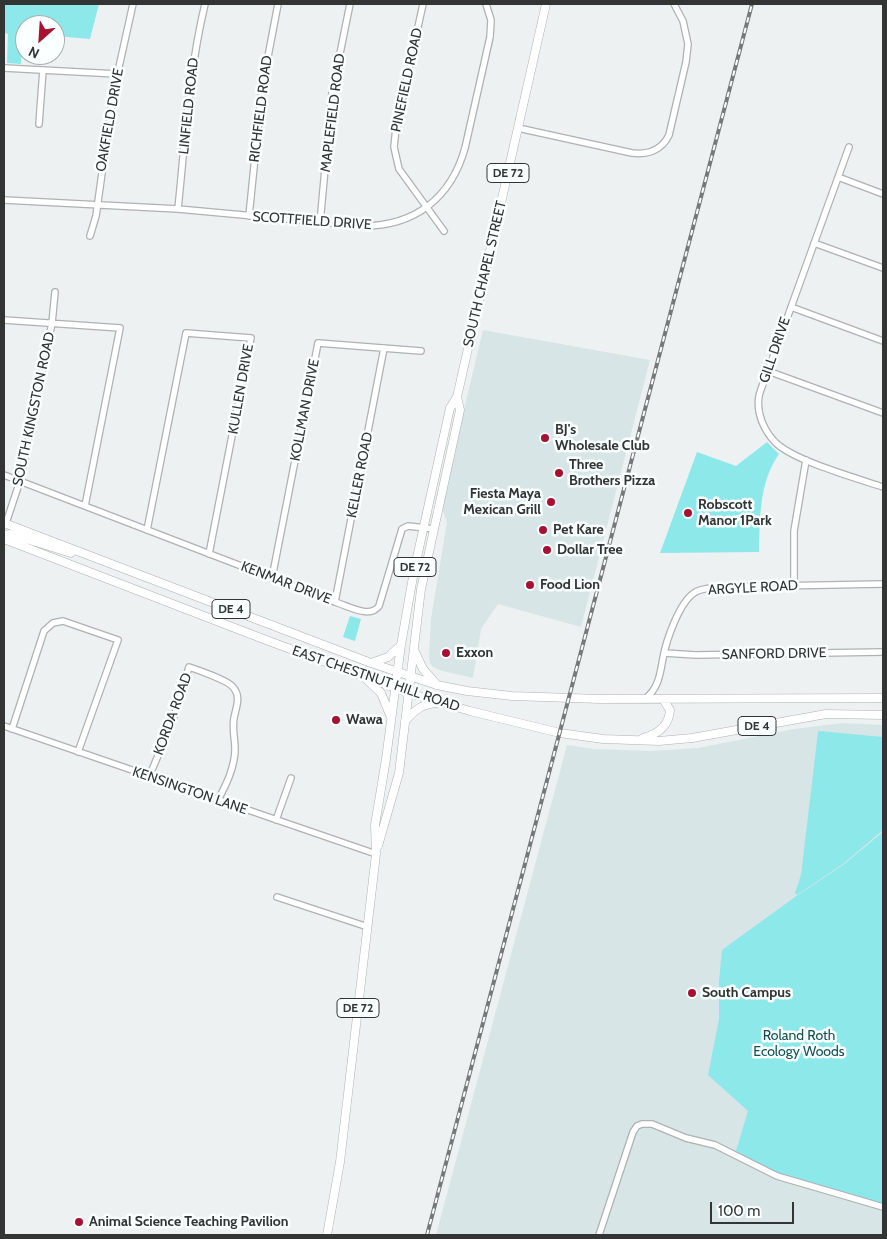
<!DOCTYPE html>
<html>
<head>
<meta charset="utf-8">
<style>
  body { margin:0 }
  #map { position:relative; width:887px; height:1239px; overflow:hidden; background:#edf1f1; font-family:Cabin,sans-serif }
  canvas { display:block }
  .frame { position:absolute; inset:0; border:5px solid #333535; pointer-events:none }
  .north { position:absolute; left:15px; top:15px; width:50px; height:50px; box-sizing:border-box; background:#faffff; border:1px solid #aaaeae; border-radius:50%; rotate:206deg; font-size:14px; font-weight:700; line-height:20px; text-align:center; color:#333535 }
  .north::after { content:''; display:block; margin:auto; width:18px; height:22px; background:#a81032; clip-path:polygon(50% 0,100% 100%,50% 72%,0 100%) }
  .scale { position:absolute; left:710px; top:1202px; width:84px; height:22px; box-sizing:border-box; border:2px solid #333535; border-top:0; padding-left:6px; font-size:15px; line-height:18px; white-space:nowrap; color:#333535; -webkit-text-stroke:4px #faffff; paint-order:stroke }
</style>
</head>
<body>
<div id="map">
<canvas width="887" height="1239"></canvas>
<div class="frame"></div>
<div class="north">N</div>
<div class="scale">100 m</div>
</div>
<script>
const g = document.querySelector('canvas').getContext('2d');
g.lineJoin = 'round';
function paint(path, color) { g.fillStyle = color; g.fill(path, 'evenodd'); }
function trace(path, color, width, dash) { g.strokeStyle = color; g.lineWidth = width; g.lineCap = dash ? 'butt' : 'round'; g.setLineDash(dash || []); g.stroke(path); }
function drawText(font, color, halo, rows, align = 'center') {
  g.font = font + ' Cabin,sans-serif'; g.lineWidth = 5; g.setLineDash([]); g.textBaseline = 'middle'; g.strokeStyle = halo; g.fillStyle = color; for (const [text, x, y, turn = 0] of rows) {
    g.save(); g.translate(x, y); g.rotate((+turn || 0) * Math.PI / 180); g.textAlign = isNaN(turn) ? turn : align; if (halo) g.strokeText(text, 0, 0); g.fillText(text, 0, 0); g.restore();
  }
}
paint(new Path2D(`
  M 483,330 L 650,360 L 581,627 L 498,604 L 481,629 L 473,678 L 439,670 L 433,667 L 430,663 L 429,656 L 431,619 L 447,522 L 442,509 L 462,418 Z
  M 843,723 L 883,725 L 883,1235 L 436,1235 L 567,745 L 594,749 L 652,751 L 698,748 L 794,729 Z`), '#d7e5e6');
paint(new Path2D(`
  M 4,4 L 99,4 L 90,39 L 55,36 L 55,25 L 25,25 L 25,34 L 22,34 L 21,64 L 7,63 L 8,34 L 4,33 Z
  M 767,442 L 779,454 C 759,483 760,517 759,552 L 660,553 L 697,452 L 736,466 Z
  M 350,616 L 361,619 L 355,641 L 343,637 Z
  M 820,731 L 883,737 L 883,830 L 843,864 L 797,895 L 795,893 L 801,875 L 818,732 Z
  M 883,832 L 883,1205 L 777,1174 L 736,1151 L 748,1111 L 708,1075 L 719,1019 L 719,981 L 722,950 L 795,897 L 843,865 Z`), '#8de8ea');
const minor = new Path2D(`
  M 423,4 L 396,128 L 394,147 L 399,169 L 444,231
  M 4,68 L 117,74
  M 39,124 L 43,70
  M 518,128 L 632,153 C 648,155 662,150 669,135 L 686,62 L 688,44 L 683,21 L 674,4
  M 849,147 L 768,371 C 765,379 761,388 759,396 C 756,413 764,431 776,443 C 795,461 856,478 883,487
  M 838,177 L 883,194
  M 4,200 L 178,209 L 363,226 C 415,226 451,198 465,148 L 490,37 L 491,20 L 486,4
  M 178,209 C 185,141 189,71 205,4
  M 249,216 L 262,88 L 278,4
  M 320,223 L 332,93 L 350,4
  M 90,236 L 96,216 L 113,94 L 133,4
  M 814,243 L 883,268
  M 791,307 L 883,341
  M 4,320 L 120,328 L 85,506
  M 768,371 L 883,413
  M 4,475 L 335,602 C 348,606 370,619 379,606 L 402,529 L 408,526 L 434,529
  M 6,523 L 20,481 L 52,323 L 55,292
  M 147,530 L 186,333 L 251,338 L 209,554
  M 272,578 L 318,343 L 421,351
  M 794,585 L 794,531 L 806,460
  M 335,602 L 384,348
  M 664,653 L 696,655 L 883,652
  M 645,699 C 659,688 660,674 663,658 C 666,641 679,603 694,593 C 700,588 712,588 720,587 L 883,584
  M 4,726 L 376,854
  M 12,729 L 44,631 L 53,623 L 63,621 L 118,640 L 78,752
  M 149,777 L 173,720 L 189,667 C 198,670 226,680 232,686 C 242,696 236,707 234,718 C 232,729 235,739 235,749 C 235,767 226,785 218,800
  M 276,820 L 291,778
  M 277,897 L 368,927
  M 599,1235 L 633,1132 L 637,1126 L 642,1124 L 652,1124 L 686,1138 L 715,1145 L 777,1176 L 883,1207`);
const major = new Path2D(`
  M 4,523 L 371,663 L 437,685 L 467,691 L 512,696 L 600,699 L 883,698
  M 4,535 L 10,534 L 71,553
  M 4,539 L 266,640 L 409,693 L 470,711 L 560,733 L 603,739 L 659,741 L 692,738 L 826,714 L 883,715
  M 415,652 L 423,669 L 437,685
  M 371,663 L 388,657 L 401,645
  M 365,678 L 381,693 L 390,715
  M 405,721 C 415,710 422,704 437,703
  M 643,738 C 658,734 669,726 670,710 L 663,699
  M 378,846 L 399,773 L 421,589 L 460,410 L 457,397
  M 327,1235 L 340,1162 L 376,854 L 375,825 L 386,759 L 401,645 L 414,571 L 450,408 L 457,397 L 546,4`);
trace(minor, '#aeb2b2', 8);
trace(major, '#aeb2b2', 9);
trace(minor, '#fff', 5.5);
trace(major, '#fff', 8);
const rail = new Path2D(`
  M 427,1235 L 752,4`);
trace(rail, '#767979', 4);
trace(rail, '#faffff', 2, [5.5]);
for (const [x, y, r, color] of [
  [545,438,5,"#a81032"],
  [559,473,5,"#a81032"],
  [551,502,5,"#a81032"],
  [688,513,5,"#a81032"],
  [543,530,5,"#a81032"],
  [547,550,5,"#a81032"],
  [530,585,5,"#a81032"],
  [446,653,5,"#a81032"],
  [336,720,5,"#a81032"],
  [692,993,5,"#a81032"],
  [79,1222,5,"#a81032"]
]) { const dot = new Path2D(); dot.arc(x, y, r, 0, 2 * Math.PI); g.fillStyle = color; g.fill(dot); trace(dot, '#faffff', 2); }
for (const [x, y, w] of [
  [508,173,42],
  [415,567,42],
  [231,609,38],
  [757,726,38],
  [358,1008,42]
]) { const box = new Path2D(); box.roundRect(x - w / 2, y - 9.5, w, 19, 4); g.fillStyle = '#faffff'; g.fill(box); trace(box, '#333535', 1); }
drawText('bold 12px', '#333535', null, [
  ["DE 72",508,173],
  ["DE 72",415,567],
  ["DE 4",231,609],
  ["DE 4",757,726],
  ["DE 72",358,1008]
]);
drawText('14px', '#333535', '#faffff', [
  ["PINEFIELD ROAD",407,80,-78],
  ["LINFIELD ROAD",189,106,-84],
  ["RICHFIELD ROAD",261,109,-83],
  ["MAPLEFIELD ROAD",333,113,-83],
  ["OAKFIELD DRIVE",110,120,-80],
  ["SCOTTFIELD DRIVE",312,221,4],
  ["SOUTH CHAPEL STREET",485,274,-77],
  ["GILL DRIVE",775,350,-71],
  ["KULLEN DRIVE",241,389,-80],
  ["SOUTH KINGSTON ROAD",34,409,-78],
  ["KOLLMAN DRIVE",305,410,-79],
  ["KELLER ROAD",360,475,-79],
  ["KENMAR DRIVE",286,583,21],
  ["ARGYLE ROAD",753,588,-3],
  ["SANFORD DRIVE",774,654,-1],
  ["EAST CHESTNUT HILL ROAD",376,679,19],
  ["KORDA ROAD",173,714,-70],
  ["KENSINGTON LANE",190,791,19]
]);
drawText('bold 14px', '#333535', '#faffff', [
  ["BJ's",555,430],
  ["Wholesale Club",555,446],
  ["Three",569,465],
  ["Brothers Pizza",569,481],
  ["Fiesta Maya",541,494,"right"],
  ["Mexican Grill",541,510,"right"],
  ["Robscott",698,505],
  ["Manor 1Park",698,521],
  ["Pet Kare",553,530],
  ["Dollar Tree",557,550],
  ["Food Lion",540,585],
  ["Exxon",456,653],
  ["Wawa",346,720],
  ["South Campus",702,993],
  ["Animal Science Teaching Pavilion",89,1222]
], 'left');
drawText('14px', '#135052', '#faffff', [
  ["Roland Roth",799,1036],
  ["Ecology Woods",799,1052]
]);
</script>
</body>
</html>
